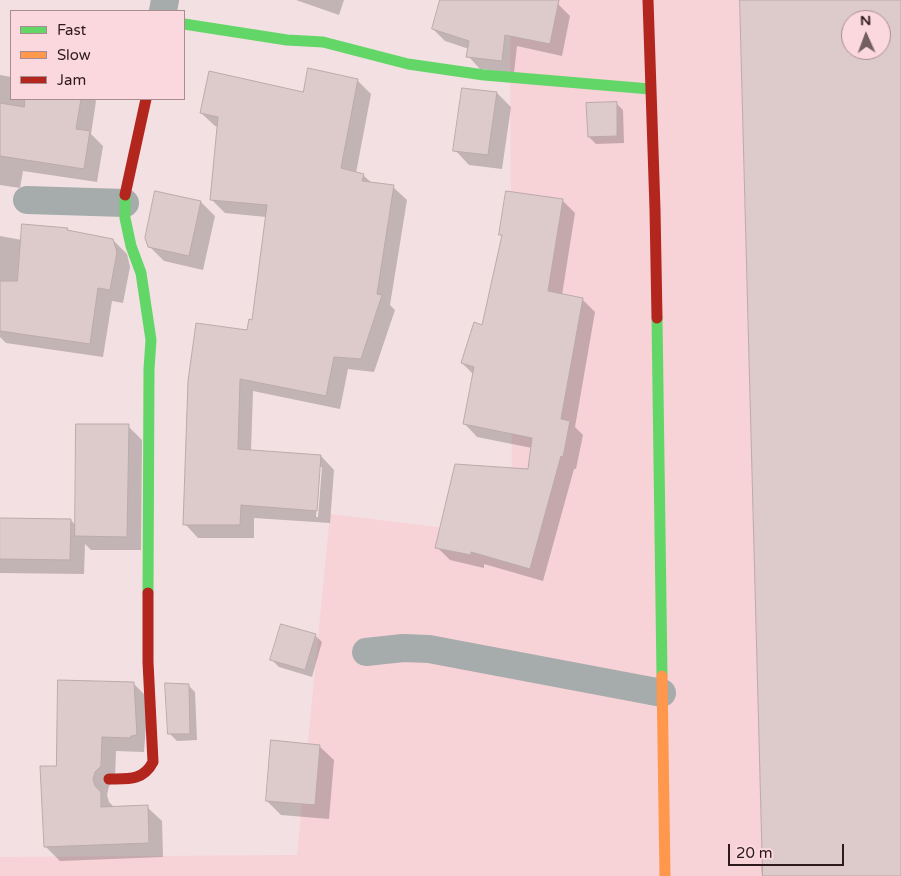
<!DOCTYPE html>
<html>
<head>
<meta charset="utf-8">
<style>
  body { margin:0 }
  #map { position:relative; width:901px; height:876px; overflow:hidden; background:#f3e0e3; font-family:"Varela Round",sans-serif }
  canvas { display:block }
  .legend { position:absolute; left:10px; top:10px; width:175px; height:90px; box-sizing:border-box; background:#fbd8dd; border:1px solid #a98c90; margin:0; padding:6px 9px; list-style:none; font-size:15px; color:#2e1a1d }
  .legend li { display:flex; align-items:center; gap:10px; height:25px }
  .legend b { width:25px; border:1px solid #a98c90 }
  .north { position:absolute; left:841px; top:10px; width:50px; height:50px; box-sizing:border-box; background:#fbd8dd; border:1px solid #a98c90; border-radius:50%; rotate:358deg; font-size:14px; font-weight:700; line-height:20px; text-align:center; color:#2e1a1d }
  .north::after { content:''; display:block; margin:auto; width:18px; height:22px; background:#735f62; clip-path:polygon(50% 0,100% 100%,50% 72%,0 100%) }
  .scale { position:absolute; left:728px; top:844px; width:116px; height:22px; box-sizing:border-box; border:2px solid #2e1a1d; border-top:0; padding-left:6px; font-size:15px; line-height:18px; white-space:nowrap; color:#2e1a1d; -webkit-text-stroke:4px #fbd8dd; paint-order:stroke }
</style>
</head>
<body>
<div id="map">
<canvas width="901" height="876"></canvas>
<ul class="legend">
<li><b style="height:6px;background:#63d668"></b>Fast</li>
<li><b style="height:6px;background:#ff974d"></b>Slow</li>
<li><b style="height:6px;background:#b3261e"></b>Jam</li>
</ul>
<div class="north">N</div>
<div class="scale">20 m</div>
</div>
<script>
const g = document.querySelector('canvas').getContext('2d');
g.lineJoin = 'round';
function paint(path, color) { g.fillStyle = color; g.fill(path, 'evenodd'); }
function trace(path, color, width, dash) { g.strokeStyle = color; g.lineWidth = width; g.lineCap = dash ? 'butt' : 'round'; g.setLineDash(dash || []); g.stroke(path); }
paint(new Path2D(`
  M 510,0 L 901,0 L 901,876 L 0,876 L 0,857 L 297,855 L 330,514 L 512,536 ZM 851,20 L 881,20 L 881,50 L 851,50 Z`), '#f7d2d7');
paint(new Path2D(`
  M 296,0 L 344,0 L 339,15 Z
  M 442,0 L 539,0 L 558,4 L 570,16 L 562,56 L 517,46 L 514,73 L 480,69 L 468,56 L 469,49 L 445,41 L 433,29 Z
  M 741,0 L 901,0 L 901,876 L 762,876 L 761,865 L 763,865 ZM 851,20 L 881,20 L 881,50 L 851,50 Z
  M 0,75 L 11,77 L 11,99 L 94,99 L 96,101 L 91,134 L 103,146 L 97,182 L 23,171 L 20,188 L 0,185 Z
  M 357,80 L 371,94 L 356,173 L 363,175 L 372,183 L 393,187 L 407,200 L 390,305 L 395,310 L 374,372 L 348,369 L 340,409 L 253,391 L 251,451 L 321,456 L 334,470 L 330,523 L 254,518 L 254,538 L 198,538 L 185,524 L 253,321 L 266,217 L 225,213 L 211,199 L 218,127 L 215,126 L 201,113 L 304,94 ZM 319,467 L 322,467 L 318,517 L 316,517 Z
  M 497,93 L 511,107 L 502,169 L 469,165 L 455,150 Z
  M 616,103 L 623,110 L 624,143 L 596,144 L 589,137 Z
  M 562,200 L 575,213 L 562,295 L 582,299 L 595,312 L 575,427 L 583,435 L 576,469 L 574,469 L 543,581 L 484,564 L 484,568 L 450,560 L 437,547 L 529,470 L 532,448 L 477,437 L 464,423 L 474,375 L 462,363 L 483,326 L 503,237 L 501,234 Z
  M 201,202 L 215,216 L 203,270 L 164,261 L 149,246 Z
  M 67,230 L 69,232 L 113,240 L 127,254 L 130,267 L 123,303 L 112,301 L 103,357 L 6,343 L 0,337 L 0,236 L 22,240 Z
  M 128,426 L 142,440 L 141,550 L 91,550 L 85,544 L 84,574 L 0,573 L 0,519 L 71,520 L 76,526 Z
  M 315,635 L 322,642 L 312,677 L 279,667 L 272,660 Z
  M 133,683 L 148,698 L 144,752 L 116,751 L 115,780 L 109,786 L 107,795 L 109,802 L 115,808 L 147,807 L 162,821 L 163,857 L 60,861 L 45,846 L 57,767 Z
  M 188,685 L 195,692 L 197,740 L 177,741 L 170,734 Z
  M 319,746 L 334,760 L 329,819 L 281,815 L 267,801 Z`), '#0003');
const building = new Path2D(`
  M 440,0 L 559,0 L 550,44 L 505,35 L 502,61 L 466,57 L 469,41 L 432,29 Z
  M 740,0 L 901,0 L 901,876 L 763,876 ZM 851,20 L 881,20 L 881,50 L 851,50 Z
  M 308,68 L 358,79 L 341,168 L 364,174 L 362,181 L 394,185 L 377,294 L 382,295 L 361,359 L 334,357 L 326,396 L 240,379 L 238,449 L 321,455 L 317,511 L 241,505 L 240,525 L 183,525 L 188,381 L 196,323 L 247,330 L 249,319 L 252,320 L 267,205 L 210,200 L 218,117 L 200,113 L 209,71 L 303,92 Z
  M 462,88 L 497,92 L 488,155 L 453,151 Z
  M 25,99 L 81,99 L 76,129 L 90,131 L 84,169 L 0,156 L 0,103 L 24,107 Z
  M 617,102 L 617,136 L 588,137 L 586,103 Z
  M 155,191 L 201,201 L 189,256 L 148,247 L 145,238 Z
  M 506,191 L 563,199 L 548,291 L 583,298 L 561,419 L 570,421 L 563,457 L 561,456 L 530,569 L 471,552 L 471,555 L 435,548 L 455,464 L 528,469 L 532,438 L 463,424 L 474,367 L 461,363 L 474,322 L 482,325 L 502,235 L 499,235 Z
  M 22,224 L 68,228 L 67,230 L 113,239 L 117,252 L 110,290 L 98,288 L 90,344 L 0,331 L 0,281 L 17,281 Z
  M 76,424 L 129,424 L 127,537 L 75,536 Z
  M 0,518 L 71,519 L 70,560 L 0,559 Z
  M 281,624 L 316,634 L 305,670 L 270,660 Z
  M 58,680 L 134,682 L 137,735 L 131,736 L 130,738 L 102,737 L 101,766 L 95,772 L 93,779 L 95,786 L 101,792 L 101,807 L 148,805 L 149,843 L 44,847 L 40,766 L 56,766 Z
  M 165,683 L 189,684 L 190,734 L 168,734 Z
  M 271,740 L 320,745 L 315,805 L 266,801 Z`);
paint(building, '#ddcaca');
trace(building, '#baa', 1);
trace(new Path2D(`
  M 163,11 L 165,0
  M 27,200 L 125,203
  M 366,652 L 403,648 L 429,649 L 662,693`), '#a6abab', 28);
trace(new Path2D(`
  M 184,24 L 287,40 L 323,42 L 408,64 L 484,75 L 650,89
  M 125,195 L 125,218 L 131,246 L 141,273 L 151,340 L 149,369 L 148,593
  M 657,318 L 662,676`), '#63d668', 11);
trace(new Path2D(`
  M 662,676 L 665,876`), '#ff974d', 11);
trace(new Path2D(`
  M 648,0 L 655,209 L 657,318
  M 125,195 L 146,99
  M 109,779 C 128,779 143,781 153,762 L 148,662 L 148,593`), '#b3261e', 11);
</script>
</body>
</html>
